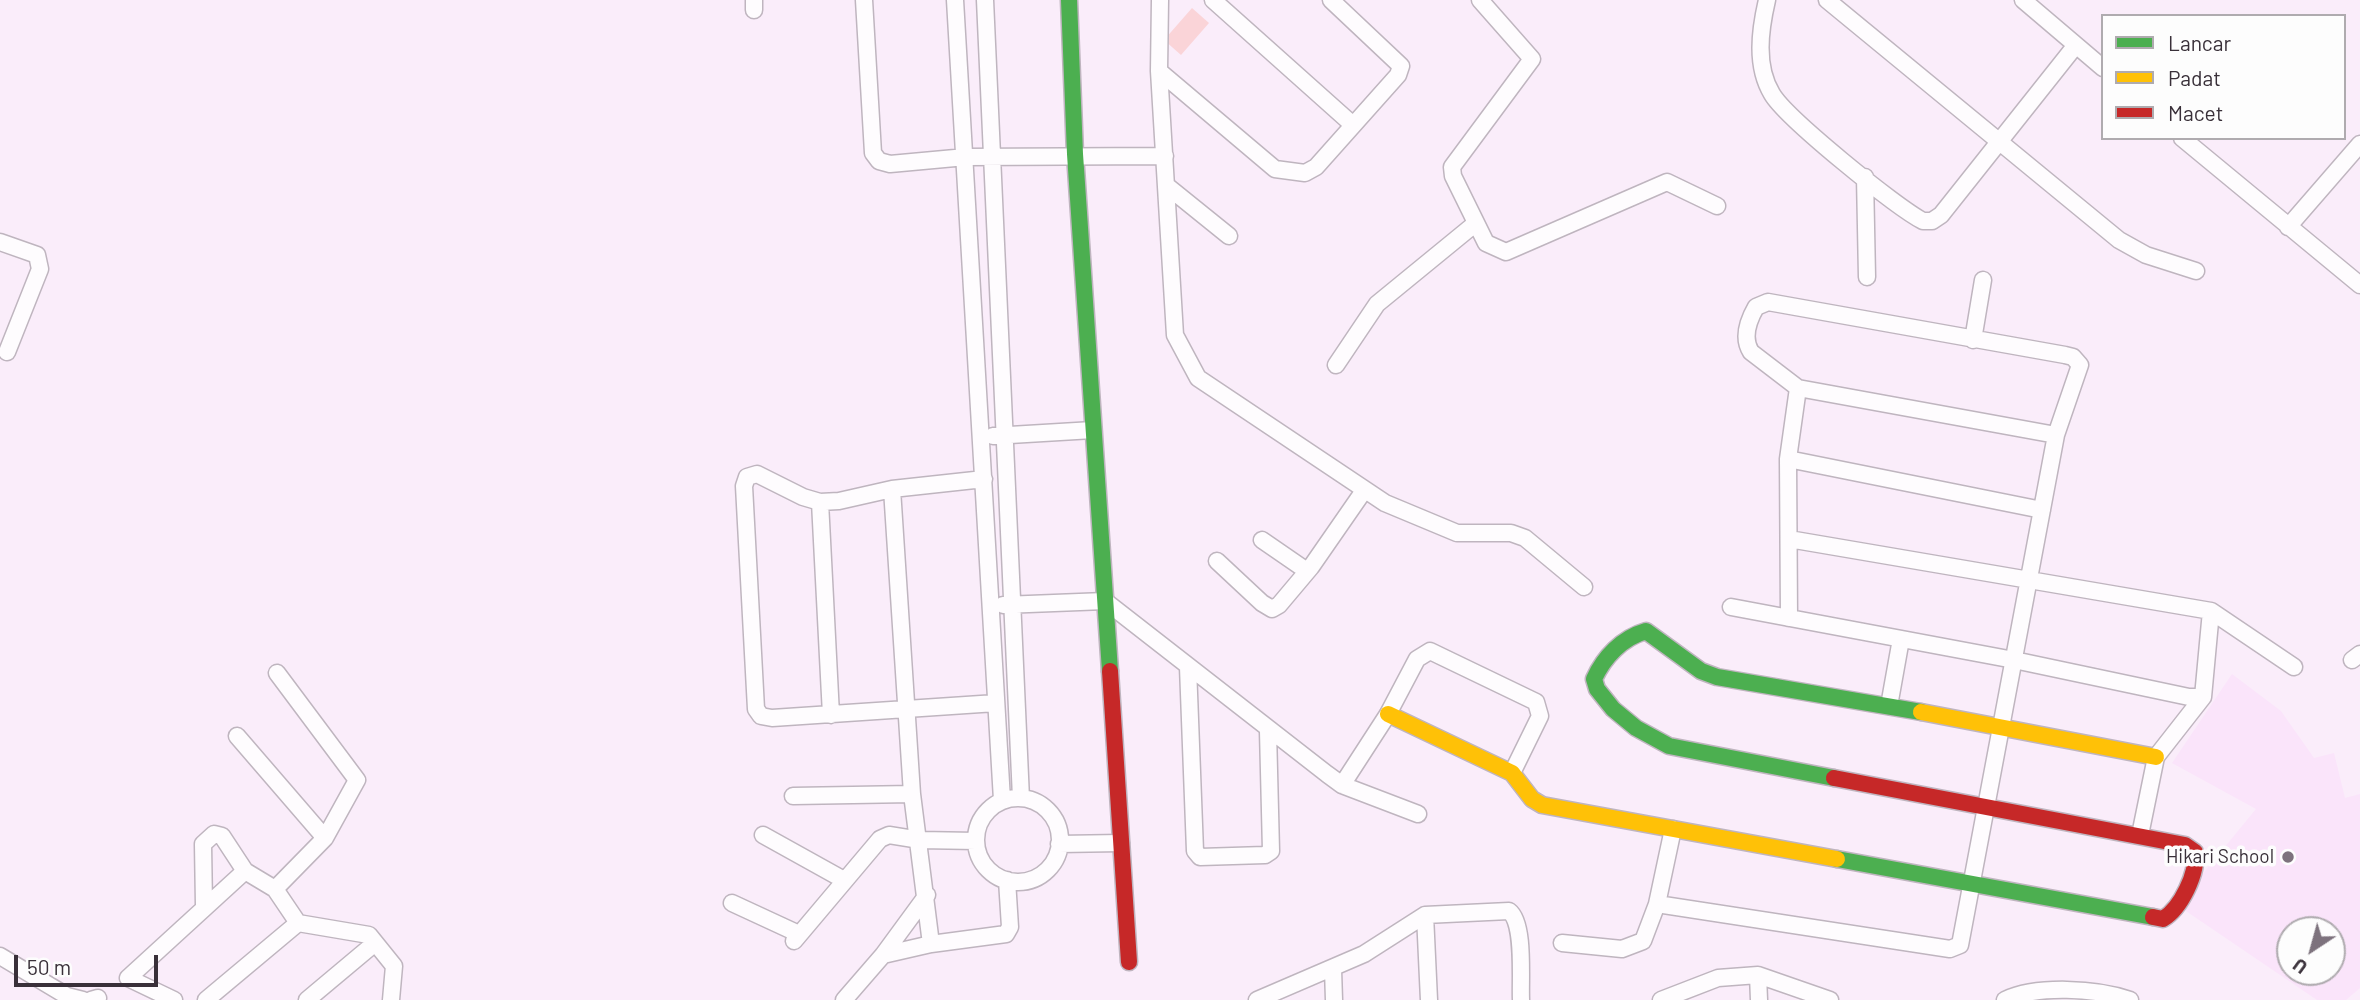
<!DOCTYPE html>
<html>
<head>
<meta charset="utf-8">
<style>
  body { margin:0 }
  #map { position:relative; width:2360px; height:1000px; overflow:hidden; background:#faedfa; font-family:Barlow,sans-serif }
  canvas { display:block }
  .legend { position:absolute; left:2101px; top:14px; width:245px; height:126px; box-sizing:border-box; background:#fdfdfd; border:2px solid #afabaf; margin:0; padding:9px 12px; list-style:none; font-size:21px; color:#393039 }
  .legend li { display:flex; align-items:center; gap:14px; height:35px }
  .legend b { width:35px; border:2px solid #afabaf }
  .north { position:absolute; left:2276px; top:916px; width:70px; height:70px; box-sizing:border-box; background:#fdfdfd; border:2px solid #afabaf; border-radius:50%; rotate:216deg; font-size:19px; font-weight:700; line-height:28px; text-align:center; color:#393039 }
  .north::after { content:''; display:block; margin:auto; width:24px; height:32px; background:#7d727d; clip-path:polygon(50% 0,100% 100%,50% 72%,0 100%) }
  .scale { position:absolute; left:14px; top:955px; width:144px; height:32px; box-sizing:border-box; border:4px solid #393039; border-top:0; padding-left:9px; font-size:21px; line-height:24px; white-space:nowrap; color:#393039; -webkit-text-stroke:5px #fdfdfd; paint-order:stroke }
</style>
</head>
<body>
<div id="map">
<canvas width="2360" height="1000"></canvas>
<ul class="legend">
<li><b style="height:9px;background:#4caf50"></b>Lancar</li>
<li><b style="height:9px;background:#ffc107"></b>Padat</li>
<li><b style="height:9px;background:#c62828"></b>Macet</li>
</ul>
<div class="north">U</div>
<div class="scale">50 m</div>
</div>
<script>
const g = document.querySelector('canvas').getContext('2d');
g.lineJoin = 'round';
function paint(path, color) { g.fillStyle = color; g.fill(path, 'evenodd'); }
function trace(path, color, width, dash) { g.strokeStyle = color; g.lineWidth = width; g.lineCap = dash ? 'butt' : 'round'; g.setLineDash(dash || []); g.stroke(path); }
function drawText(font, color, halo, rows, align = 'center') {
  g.font = font + ' Barlow,sans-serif'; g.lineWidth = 7; g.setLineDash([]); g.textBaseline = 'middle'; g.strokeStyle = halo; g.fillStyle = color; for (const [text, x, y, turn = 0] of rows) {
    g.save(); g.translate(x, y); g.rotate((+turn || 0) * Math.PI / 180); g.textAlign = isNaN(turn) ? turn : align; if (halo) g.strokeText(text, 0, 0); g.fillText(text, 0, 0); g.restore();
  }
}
paint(new Path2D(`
  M 2232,674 L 2281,711 L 2314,758 L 2334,753 L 2345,798 L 2360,794 L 2360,988 L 2346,1000 L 2317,1000 L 2177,905 L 2256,809 L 2172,763 ZM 2290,930 L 2332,930 L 2332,972 L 2290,972 Z`), '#fae4fa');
paint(new Path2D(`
  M 1192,8 L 1209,23 L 1181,55 L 1164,40 Z`), '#fad4d8');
const street = new Path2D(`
  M 754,0 L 754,10
  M 864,0 L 873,153 L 879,161 L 890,164 L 966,157 L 1165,156
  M 955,0 L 1002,800
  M 985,0 L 1021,798
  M 1160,0 L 1159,71 L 1175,335 L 1198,378 L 1385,503 L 1457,533 L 1511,533 L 1525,538 L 1584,587
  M 1213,0 L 1353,125
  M 1480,0 L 1532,59 L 1452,167 L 1453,176 L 1486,243 L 1506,252 L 1667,182 L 1717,206
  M 1767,0 C 1760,30 1755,66 1772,94 C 1786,118 1896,207 1923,221 L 1932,221 L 1941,215 L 2076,45
  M 1827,0 L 2119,240 L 2146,255 L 2196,271
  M 2023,0 L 2103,68
  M 1159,71 L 1275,169 L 1305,173 L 1316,167 L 1398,75 L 1401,66 L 1331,0
  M 2182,138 L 2360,285
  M 1865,177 L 1867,277
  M 1167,186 L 1229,236
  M 2288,227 L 2360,144
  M 0,242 L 37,255 L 40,269 L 7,352
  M 1973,340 L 1983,280
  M 1336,365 L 1377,304 L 1476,223
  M 1798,388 L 2056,435
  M 993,436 L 1093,430
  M 1788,459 L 2042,510
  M 984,479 L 892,489 L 839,501 L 820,502 L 803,497 L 757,474 L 747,477 L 744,486 L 756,709 L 761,716 L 772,718 L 996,703
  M 892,489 L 912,794 L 931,944
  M 820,502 L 831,715
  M 1789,539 L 2211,611 L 2294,667
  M 1262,540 L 1307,571
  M 1217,561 L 1262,603 L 1272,609 L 1279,605 L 1311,567 L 1363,492
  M 1003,605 L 1105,601 L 1327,774 L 1342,785 L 1418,814
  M 1731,607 L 2014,660 L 2189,697 L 2203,697
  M 2352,660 L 2360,654
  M 1188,667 L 1195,851 L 1200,857 L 1265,855 L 1271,851 L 1268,731
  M 277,673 L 357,780 L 325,838 L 275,889 L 298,923 L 369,935 L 394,966 L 391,1000
  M 1889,706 L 1901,639
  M 237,736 L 325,838
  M 1342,785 L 1388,714 L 1417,659 L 1430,651 L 1536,702 L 1540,716 L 1512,773
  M 793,796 L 912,794
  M976 840a42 42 0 1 1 84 0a42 42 0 1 1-84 0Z
  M 763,835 L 844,880
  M 2140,835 L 2156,757 L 2203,697 L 2211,611
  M 1059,844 L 1121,843
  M 732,903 L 799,934
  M 1657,904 L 1950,949 L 1960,945 L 2056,435 L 2080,365 L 2073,357 L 2065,355 L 1768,302 L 1756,307 C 1748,321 1742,338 1751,352 L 1798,388 L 1788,459 L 1789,618
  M 204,906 L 203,844 L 214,834 L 222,836 L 245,871 L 275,889
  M 1425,915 L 1429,1000
  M 794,941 L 880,839 L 889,835 L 920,840 L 976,841
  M 1562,943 L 1622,949 L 1643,941 L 1657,904 L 1673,829
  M 883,955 L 931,944 L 1006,934 L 1010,927 L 1007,880
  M 0,956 L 67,996 L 83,1000
  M 1333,969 L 1334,1000
  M 1758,975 L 1759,1000
  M 91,1000 L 98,998
  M 174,1000 L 128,978 L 245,871
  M 206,1000 L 298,923
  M 307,1000 L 375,943
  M 844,1000 L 883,955 L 927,895
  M 1257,1000 L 1364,954 L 1425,915 L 1509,911 C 1525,923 1520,979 1521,1000
  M 1661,1000 L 1718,978 L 1758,975 L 1830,1000
  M 2005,1000 C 2036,985 2097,988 2130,1000`);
const fast = new Path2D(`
  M 1069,0 L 1075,154 L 1110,671
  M 1834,778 L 1669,746 L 1636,728 L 1613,709 L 1597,689 L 1594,679 C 1604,657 1622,638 1646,631 L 1701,671 L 1717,677 L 1921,712
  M 1837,859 L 2153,917`);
const slow = new Path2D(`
  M 1921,712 L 2156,757
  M 1388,714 L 1512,773 L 1532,799 L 1542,805 L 1837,859`);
const jam = new Path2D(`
  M 1110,671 L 1129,962
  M 1834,778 L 2185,845 L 2195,852 C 2198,873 2181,908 2163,919 L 2153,917`);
trace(street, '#bfb5bf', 19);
trace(fast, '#bfb5bf', 19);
trace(slow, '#bfb5bf', 19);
trace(jam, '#bfb5bf', 19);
trace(street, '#fefcfe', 16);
trace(fast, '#4caf50', 16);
trace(slow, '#ffc107', 16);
trace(jam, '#c62828', 16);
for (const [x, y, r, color] of [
  [2288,857,7,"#7d727d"]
]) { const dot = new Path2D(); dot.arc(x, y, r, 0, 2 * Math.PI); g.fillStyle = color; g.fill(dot); trace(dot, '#fdfdfd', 2.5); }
drawText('19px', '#393039', '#fdfdfd', [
  ["Hikari School",2274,857]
], 'right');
</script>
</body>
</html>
